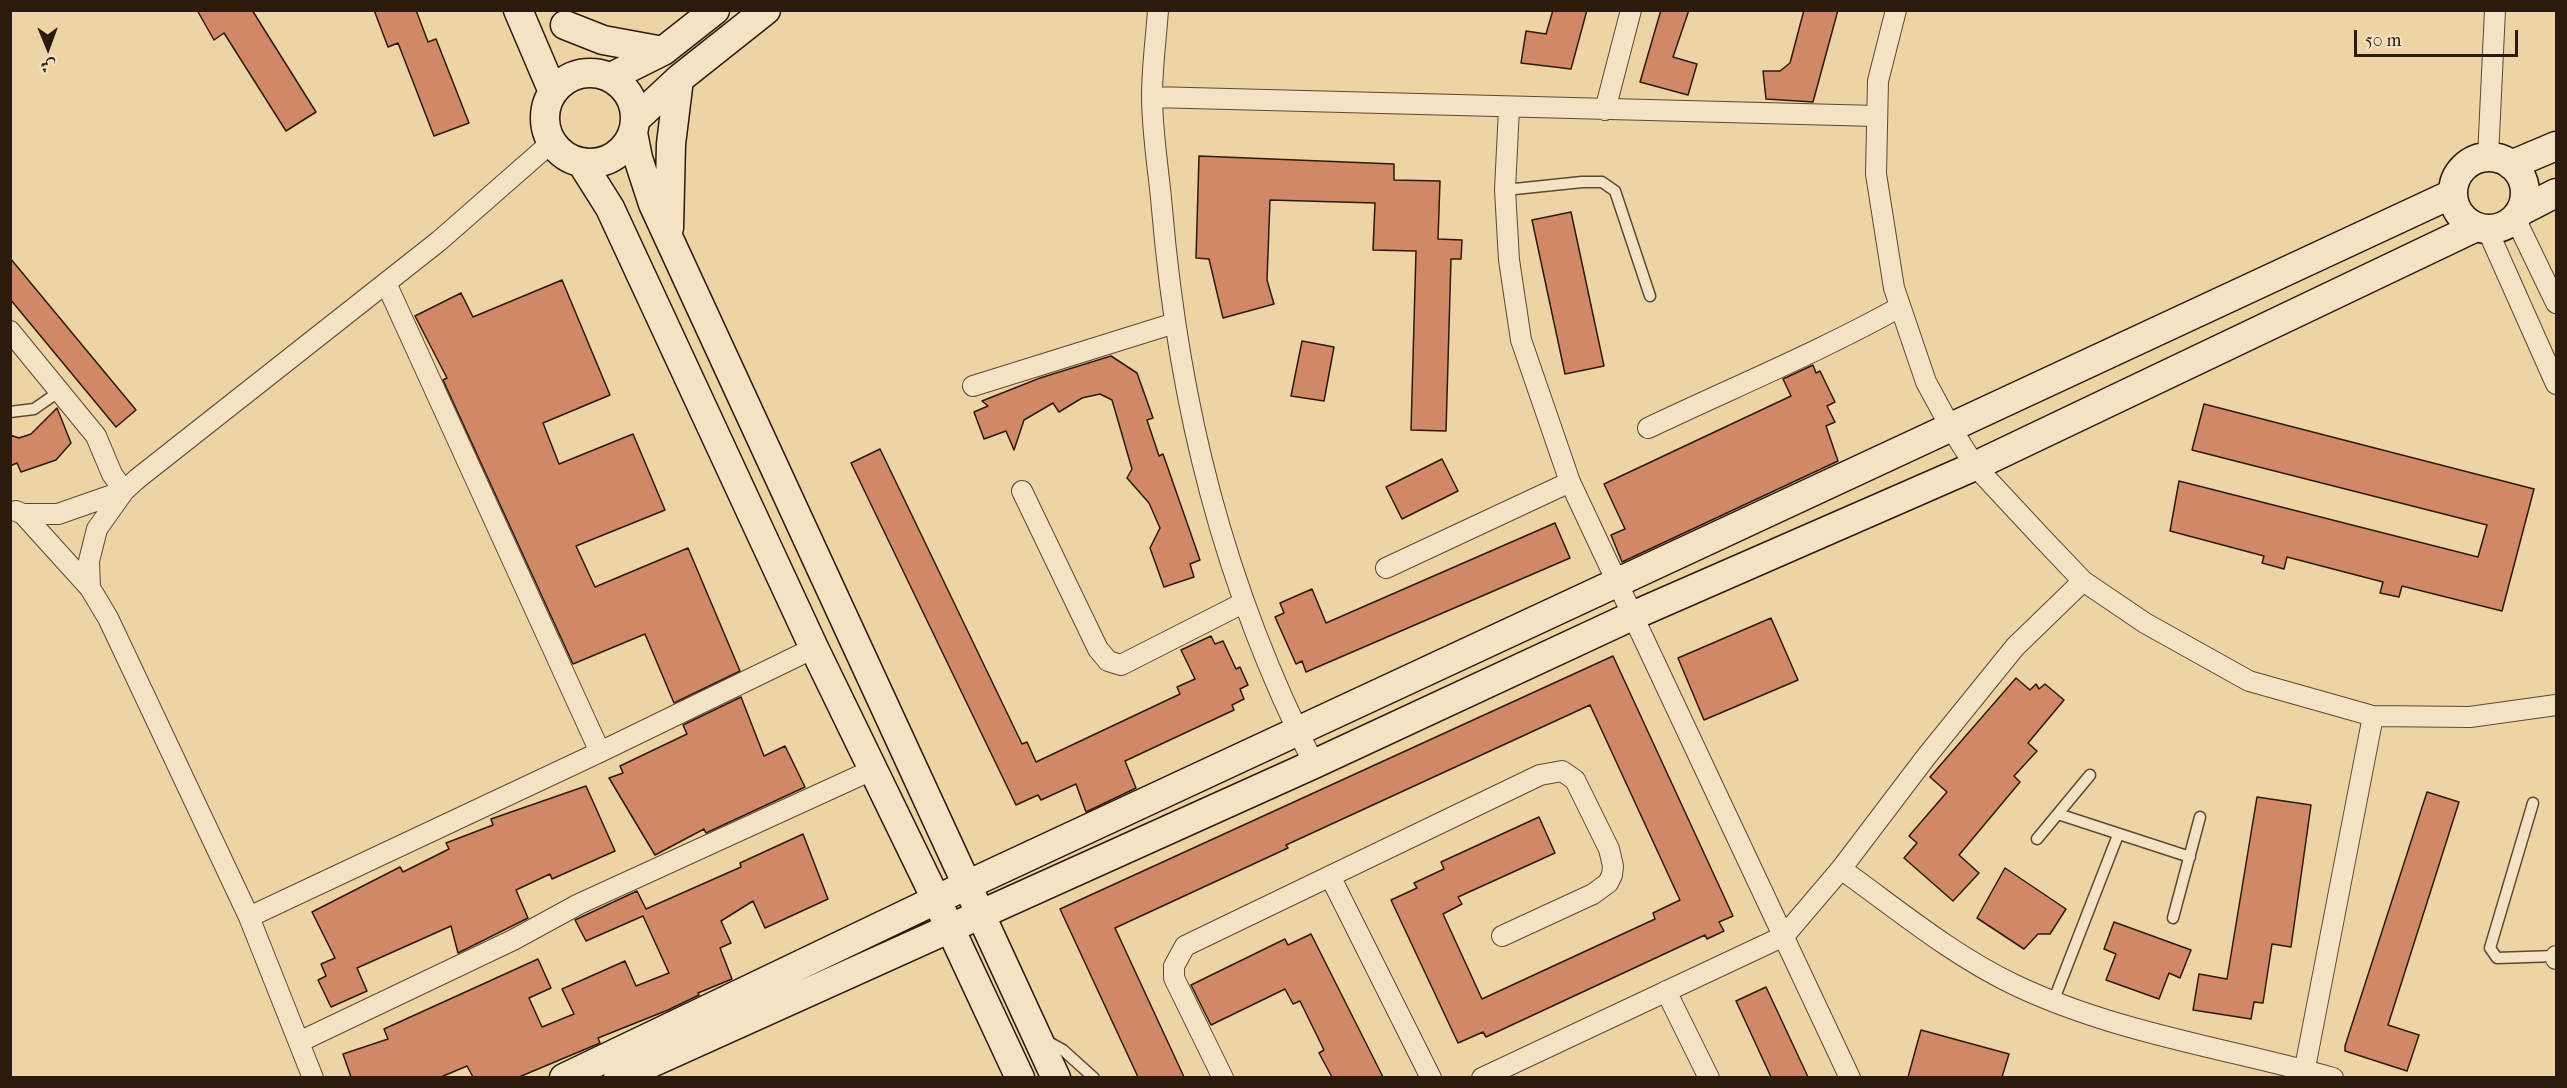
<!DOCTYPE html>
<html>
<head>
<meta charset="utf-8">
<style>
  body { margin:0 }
  #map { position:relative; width:2567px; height:1088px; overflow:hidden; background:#eed3a5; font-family:"IM FELL French Canon",Amiri,serif }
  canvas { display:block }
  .frame { position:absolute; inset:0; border:12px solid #2d1a0e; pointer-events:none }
  .north { position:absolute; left:18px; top:18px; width:60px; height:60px; -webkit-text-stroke:4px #f4e2c4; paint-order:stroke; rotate:179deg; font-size:16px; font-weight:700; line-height:24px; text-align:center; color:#2d1a0e }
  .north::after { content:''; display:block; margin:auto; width:21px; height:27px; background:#2d1a0e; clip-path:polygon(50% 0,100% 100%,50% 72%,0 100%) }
  .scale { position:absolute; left:2354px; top:30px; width:164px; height:27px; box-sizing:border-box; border:3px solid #2d1a0e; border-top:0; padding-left:8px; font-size:18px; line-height:21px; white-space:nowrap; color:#2d1a0e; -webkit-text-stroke:4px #f4e2c4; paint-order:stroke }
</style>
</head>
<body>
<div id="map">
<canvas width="2567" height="1088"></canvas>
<div class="frame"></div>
<div class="north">ش</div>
<div class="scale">50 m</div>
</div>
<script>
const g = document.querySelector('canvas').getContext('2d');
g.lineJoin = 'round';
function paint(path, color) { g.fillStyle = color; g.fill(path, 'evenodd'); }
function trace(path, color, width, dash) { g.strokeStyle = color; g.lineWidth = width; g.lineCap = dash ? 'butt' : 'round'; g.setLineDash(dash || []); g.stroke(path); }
const building = new Path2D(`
  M 197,10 L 252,10 L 316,112 L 286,131 L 224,33 L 214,40 Z
  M 374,10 L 416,10 L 428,42 L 436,39 L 469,123 L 434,136 L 398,43 L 388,47 Z
  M 1553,10 L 1587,10 L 1571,69 L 1521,63 L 1526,31 L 1546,34 Z
  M 1661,10 L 1689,10 L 1673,57 L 1697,64 L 1688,95 L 1640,82 Z
  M 1804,10 L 1838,10 L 1813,102 L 1766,99 L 1763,71 L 1780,71 L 1790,63 Z
  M 1199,156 L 1394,164 L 1394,180 L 1440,181 L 1438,239 L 1462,240 L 1461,259 L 1451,259 L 1446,431 L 1411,430 L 1416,251 L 1373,250 L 1375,203 L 1270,200 L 1267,280 L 1274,304 L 1223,318 L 1209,259 L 1196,258 Z
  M 1571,212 L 1604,366 L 1565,374 L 1532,220 Z
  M 10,258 L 136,410 L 116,427 L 10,299 Z
  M 562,280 L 610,395 L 543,423 L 559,464 L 633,434 L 665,510 L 576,546 L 595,587 L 688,548 L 740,671 L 674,703 L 645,634 L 573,664 L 443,380 L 447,378 L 415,316 L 461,293 L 473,317 Z
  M 1302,341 L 1334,347 L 1324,401 L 1291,396 Z
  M 1111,356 L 1137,373 L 1153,418 L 1147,420 L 1159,456 L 1163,454 L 1200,560 L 1190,564 L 1194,577 L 1164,587 L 1150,548 L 1160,528 L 1149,503 L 1127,478 L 1132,469 L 1112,400 L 1100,394 L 1082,398 L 1059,412 L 1053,403 L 1024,420 L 1014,450 L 1006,431 L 984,439 L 974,412 L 988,406 L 982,401 L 1040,378 Z
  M 1813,365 L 1816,373 L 1820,371 L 1835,402 L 1827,406 L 1835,422 L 1826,426 L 1838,461 L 1622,562 L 1611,535 L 1625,529 L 1604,484 L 1791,396 L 1783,379 Z
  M 2204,404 L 2534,489 L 2502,611 L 2402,586 L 2399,597 L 2380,593 L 2383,582 L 2287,557 L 2284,569 L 2262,563 L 2264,556 L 2170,531 L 2179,481 L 2478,557 L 2487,525 L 2192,450 Z
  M 57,408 L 71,443 L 56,460 L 21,472 L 17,463 L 10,466 L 10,435 L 19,438 L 31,434 Z
  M 880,449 L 1022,744 L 1027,742 L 1036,762 L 1180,694 L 1177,687 L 1195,679 L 1181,650 L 1211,636 L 1215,644 L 1223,641 L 1236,669 L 1240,667 L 1248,685 L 1240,689 L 1244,699 L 1232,705 L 1234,710 L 1125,761 L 1136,788 L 1086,812 L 1076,784 L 1041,800 L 1038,795 L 1016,805 L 851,463 Z
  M 1442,459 L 1458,491 L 1402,519 L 1386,487 Z
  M 1555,523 L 1570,558 L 1306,672 L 1302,661 L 1296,664 L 1275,617 L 1284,613 L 1280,603 L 1312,589 L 1326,623 Z
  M 1771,618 L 1798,680 L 1704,720 L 1678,658 Z
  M 1613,656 L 1733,916 L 1719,922 L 1724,931 L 1707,939 L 1705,935 L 1486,1037 L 1483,1032 L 1458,1043 L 1391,900 L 1417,888 L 1414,883 L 1444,869 L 1441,862 L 1539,817 L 1555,853 L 1458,897 L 1462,904 L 1443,914 L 1482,999 L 1655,919 L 1653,913 L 1680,900 L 1590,705 L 1286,845 L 1288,848 L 1115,928 L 1184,1077 L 1138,1077 L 1060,909 Z
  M 2016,678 L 2030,690 L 2036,684 L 2039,689 L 2045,684 L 2064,700 L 2028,743 L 2037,751 L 2014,776 L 2020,782 L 1959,855 L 1979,873 L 1953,901 L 1904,858 L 1917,843 L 1909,836 L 1947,792 L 1930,777 Z
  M 741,697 L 764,756 L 785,746 L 805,787 L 706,833 L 704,829 L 655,855 L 609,778 L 623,773 L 620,766 L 687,734 L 683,725 Z
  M 586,786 L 615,851 L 552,879 L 550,874 L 516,890 L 528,918 L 458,953 L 451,926 L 357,968 L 367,991 L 331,1007 L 318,980 L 326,976 L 321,964 L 335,958 L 312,912 L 400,867 L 403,872 L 449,849 L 446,843 L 493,825 L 491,819 Z
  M 2427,792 L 2459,802 L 2388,1025 L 2419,1035 L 2407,1071 L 2345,1051 L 2345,1046 Z
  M 2257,797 L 2311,805 L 2291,947 L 2272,944 L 2263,1003 L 2254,1002 L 2251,1019 L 2193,1010 L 2199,974 L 2227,979 Z
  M 803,834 L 828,899 L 765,928 L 753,901 L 721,921 L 731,943 L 720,948 L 732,979 L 698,993 L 699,995 L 668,1010 L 598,1038 L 600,1043 L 519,1077 L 473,1077 L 467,1066 L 441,1077 L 351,1077 L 343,1054 L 388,1039 L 384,1029 L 538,959 L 551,988 L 529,998 L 542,1027 L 574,1014 L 562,989 L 625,961 L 636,986 L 669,973 L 643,916 L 586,941 L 575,920 L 637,891 L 646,909 L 741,867 L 740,863 Z
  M 2005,868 L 2066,909 L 2050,934 L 2038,934 L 2024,949 L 1977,918 Z
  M 2114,922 L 2191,950 L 2180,978 L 2169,973 L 2159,999 L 2106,980 L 2116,954 L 2104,949 Z
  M 1311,934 L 1383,1077 L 1332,1077 L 1319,1053 L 1324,1050 L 1300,1001 L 1293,1004 L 1285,989 L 1211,1025 L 1191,985 L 1285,939 L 1288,945 Z
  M 1766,987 L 1808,1077 L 1771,1077 L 1736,1001 Z
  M 1921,1030 L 2009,1054 L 2002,1077 L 1908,1077 Z`);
paint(building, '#d18867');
trace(building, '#2d1a0e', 1.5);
const service = new Path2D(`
  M 1505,190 L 1582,182 L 1602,182 L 1615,191 L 1650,296
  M 10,412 L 34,409 L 60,391
  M 2533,803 L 2490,948 L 2497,958 L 2556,956
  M 2058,814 L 2190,857
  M 2037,839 L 2090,775
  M 2173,918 L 2200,817
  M 2053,1002 L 2118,835
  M 1045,1040 L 1063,1050 L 1094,1078`);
const minor = new Path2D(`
  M 1158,10 C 1156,39 1152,68 1152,96 C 1152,134 1159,172 1162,209 C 1179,407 1224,587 1314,764
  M 1896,10 L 1878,81 L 1876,174 L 1894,288 L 1926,382 L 1951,428 L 1975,466 L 2043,539 L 2083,581 L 2145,623 L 2249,681 L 2373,716 L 2470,717 L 2556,705
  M 1152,97 L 1877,116
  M 1509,108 L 1505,190 L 1509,260 L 1521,340 L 1570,482 L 1850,1078
  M 1605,110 L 1631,10
  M 2488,157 L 2495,10
  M 2515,218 L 2556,303
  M 2487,229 L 2556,384
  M 386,283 L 600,752
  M 10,331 L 96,436 L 112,474 L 124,491 L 58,514 L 23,514
  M 973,386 L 1175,323
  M 1648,428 C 1732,388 1819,352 1900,307
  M 1022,491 L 1098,649 L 1108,661 L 1121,665 L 1243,603
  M 16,511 L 23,514 L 90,588
  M 1386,568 L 1570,482
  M 1841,869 C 1897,909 1952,955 2015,985 C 2116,1033 2226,1048 2333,1078
  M 1330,876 L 1431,1078
  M 249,917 L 600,752 L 814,648
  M 2556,956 L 2556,959
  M 1666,991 L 1709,1078
  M 299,1042 L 513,940 L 579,904 L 872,770
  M 313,1078 L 249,917 L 108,618 L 90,588 L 89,561 L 97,529 L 124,491 L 137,479 L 439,241 L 552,142
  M 1223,1078 L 1174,978 L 1174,966 L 1185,946 L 1540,775 L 1562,771 L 1575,780 L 1609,849 L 1613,866 L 1612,875 L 1608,883 L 1593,894 L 1502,936
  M 1482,1078 L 1784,936 L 1841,869 L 1926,757 L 2015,647 L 2083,581
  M 2303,1078 L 2373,716`);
const secondary = new Path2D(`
  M 518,10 L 553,92
  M 565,25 L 603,40 L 663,51
  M545 118a45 45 0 1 1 90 0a45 45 0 1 1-90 0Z
  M 611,77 L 663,51 L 715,10
  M 636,119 L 679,79 L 766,10
  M 633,133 L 638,158 L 653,204 L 1056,1078
  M2453 193a36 36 0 1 1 72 0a36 36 0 1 1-72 0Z
  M 581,162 L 610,208 L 814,648 L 950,928 L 1020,1078
  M 2511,165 L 2556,146
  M 2521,211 L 2556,193
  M 669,228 L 671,144 L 679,79
  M 564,1078 L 967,885 L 2452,194
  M 618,1078 L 1314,764 L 1632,616 L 1975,466 L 2476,227`);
trace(service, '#5d4834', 13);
trace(minor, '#5d4834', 22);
trace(secondary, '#2d1a0e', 31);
trace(service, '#f4e2c4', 10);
trace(minor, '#f4e2c4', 20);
trace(secondary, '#f4e2c4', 28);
</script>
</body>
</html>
